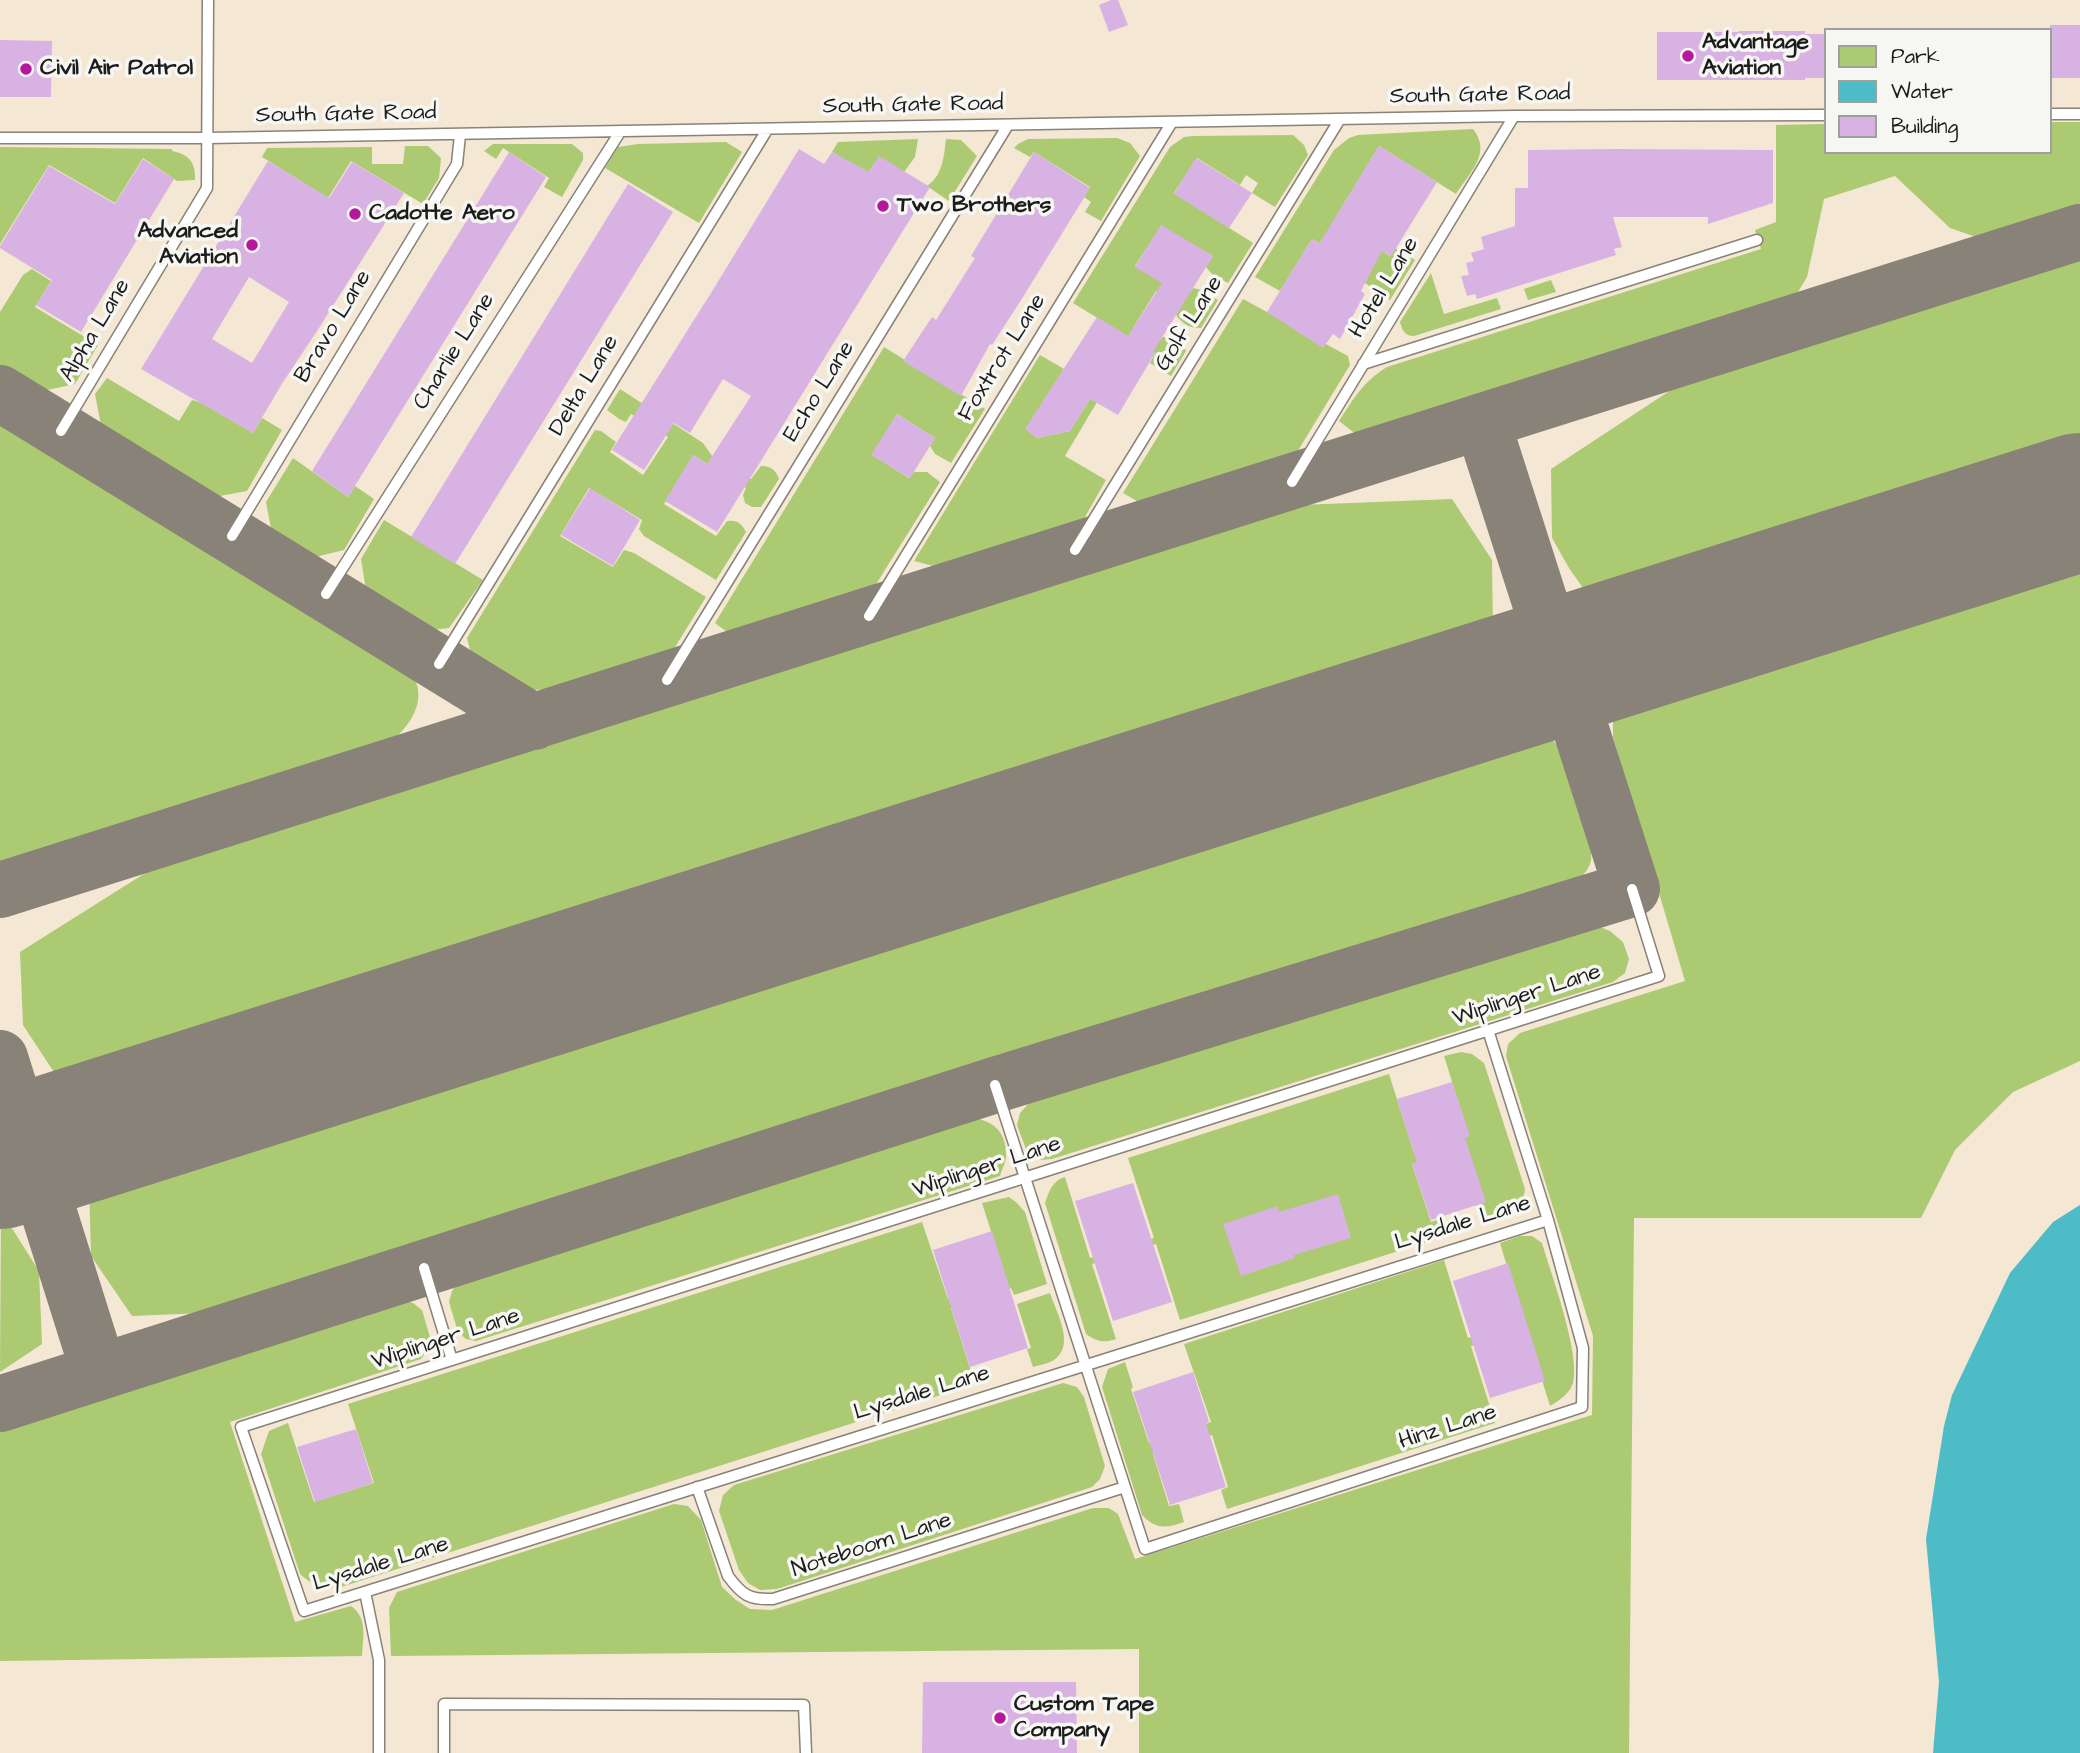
<!DOCTYPE html>
<html>
<head>
<meta charset="utf-8">
<style>
  body { margin:0 }
  #map { position:relative; width:2080px; height:1753px; overflow:hidden; background:#f4e7d4; font-family:"Architects Daughter",sans-serif }
  canvas { display:block }
  .legend { position:absolute; left:1824px; top:28px; width:228px; height:126px; box-sizing:border-box; background:#f6f6f2; border:2px solid #9f9f9c; margin:0; padding:9px 12px; list-style:none; font-size:21px; color:#1c1c1c }
  .legend li { display:flex; align-items:center; gap:14px; height:35px }
  .legend b { width:35px; border:2px solid #9f9f9c }
</style>
</head>
<body>
<div id="map">
<canvas width="2080" height="1753"></canvas>
<ul class="legend">
<li><b style="height:19px;background:#abca72"></b>Park</li>
<li><b style="height:19px;background:#4ebcc7"></b>Water</li>
<li><b style="height:19px;background:#d8b2e3"></b>Building</li>
</ul>
</div>
<script>
const g = document.querySelector('canvas').getContext('2d');
g.lineJoin = 'round';
function paint(path, color) { g.fillStyle = color; g.fill(path, 'evenodd'); }
function trace(path, color, width, dash) { g.strokeStyle = color; g.lineWidth = width; g.lineCap = dash ? 'butt' : 'round'; g.setLineDash(dash || []); g.stroke(path); }
function drawText(font, color, halo, rows, align = 'center') {
  g.font = font + ' "Architects Daughter",sans-serif'; g.lineWidth = 7; g.setLineDash([]); g.textBaseline = 'middle'; g.strokeStyle = halo; g.fillStyle = color; for (const [text, x, y, turn = 0] of rows) {
    g.save(); g.translate(x, y); g.rotate((+turn || 0) * Math.PI / 180); g.textAlign = isNaN(turn) ? turn : align; if (halo) g.strokeText(text, 0, 0); g.fillText(text, 0, 0); g.restore();
  }
}
paint(new Path2D(`
  M 2050,122 L 2080,122 L 2080,208 L 1994,236 L 1973,236 L 1950,228 L 1895,176 L 1824,199 L 1807,277 L 1798,292 L 1781,304 L 1533,378 L 1357,435 L 1339,421 C 1354,398 1363,382 1387,367 L 1761,249 L 1755,230 L 1776,222 L 1776,125 L 1826,124 L 1826,152 L 2050,152 Z
  M 1473,129 C 1492,153 1470,172 1456,194 L 1379,146 L 1334,220 L 1390,256 L 1395,248 L 1415,260 L 1390,300 L 1365,283 L 1369,275 L 1312,239 L 1280,291 L 1255,277 L 1334,150 L 1349,138 L 1358,135 Z
  M 1293,135 L 1304,145 L 1308,155 L 1275,207 L 1252,193 L 1258,183 L 1246,175 L 1240,185 L 1197,158 L 1174,193 L 1253,243 L 1228,283 L 1212,274 L 1206,267 L 1213,256 L 1161,226 L 1135,266 L 1186,297 L 1193,288 L 1201,290 L 1218,300 L 1201,328 C 1189,328 1183,324 1176,315 L 1181,306 L 1156,291 L 1133,328 L 1157,344 L 1163,337 C 1173,338 1181,342 1186,351 L 1171,376 L 1150,363 L 1155,353 L 1073,303 L 1170,147 L 1184,137 L 1193,136 Z
  M 1117,138 L 1130,143 L 1140,156 L 1101,221 L 1085,212 L 1091,202 L 1084,197 L 1090,187 L 1034,152 L 1030,157 L 1014,148 L 1018,144 L 1028,139 Z
  M 918,139 L 915,157 L 904,172 L 879,157 L 868,173 L 832,152 L 838,142 Z
  M 946,139 L 961,140 L 977,156 L 949,201 L 927,186 C 943,175 944,156 946,139 Z
  M 726,142 L 742,152 L 699,223 L 605,168 L 618,147 L 638,144 Z
  M 493,144 L 572,144 L 583,153 L 583,160 L 562,197 L 544,187 L 549,178 L 503,148 L 496,159 L 484,151 Z
  M 405,146 L 428,146 L 441,158 L 439,178 L 423,204 L 351,161 L 328,198 L 262,157 L 267,148 L 372,147 L 372,164 L 403,164 Z
  M 0,147 L 172,149 L 172,151 C 189,154 196,163 195,180 L 177,181 L 143,158 L 115,203 L 49,165 L 0,244 Z
  M 2080,258 L 2080,451 L 1603,603 L 1590,598 L 1569,568 L 1552,538 L 1551,469 L 1677,386 Z
  M 32,269 L 51,281 L 35,307 L 98,345 L 75,384 L 38,392 L 0,369 L 0,312 L 23,275 Z
  M 1431,273 L 1444,314 L 1497,298 L 1501,309 L 1414,336 C 1405,336 1402,330 1400,322 Z
  M 1551,280 L 1556,292 L 1528,300 L 1524,289 Z
  M 1243,299 L 1348,356 L 1350,365 L 1296,454 L 1142,504 L 1123,493 Z
  M 884,347 L 985,409 L 951,463 L 935,454 L 930,446 L 935,438 L 897,414 L 872,455 L 909,478 L 914,472 L 927,472 L 940,482 L 873,589 L 731,635 L 715,623 Z
  M 1040,355 L 1064,369 L 1026,429 L 1037,438 L 1070,431 L 1090,399 L 1097,402 L 1065,456 L 1106,480 L 1081,524 L 941,568 L 914,561 Z
  M 107,378 L 179,421 L 192,400 L 202,403 L 253,433 L 262,418 L 282,430 L 247,491 L 209,498 L 102,430 L 95,394 Z
  M 620,389 L 703,443 L 712,456 L 751,479 L 761,466 C 771,466 776,470 779,479 L 761,507 L 752,507 L 745,503 L 743,495 L 746,488 L 693,455 L 664,504 L 716,536 L 727,521 C 738,520 741,523 746,532 L 716,580 L 644,536 L 639,529 L 642,520 L 589,488 L 560,536 L 613,567 L 624,550 L 634,553 L 706,597 L 672,652 L 554,689 L 530,690 L 473,662 L 467,638 L 595,430 L 601,431 L 616,442 L 610,452 L 643,475 L 668,437 L 631,414 L 626,422 L 619,419 L 607,410 Z
  M 0,413 L 403,664 C 430,688 418,718 394,739 L 0,865 Z
  M 293,458 L 348,497 L 355,486 L 374,499 L 344,550 L 307,559 L 273,539 L 266,502 Z
  M 1452,499 L 1492,560 L 1493,632 L 1488,639 L 65,1089 L 23,1025 L 20,952 L 150,870 L 1300,505 Z
  M 384,520 L 483,580 L 449,628 L 423,631 L 367,597 L 361,559 Z
  M 2080,550 L 2080,1061 L 2013,1092 L 1955,1150 L 1921,1218 L 1634,1218 L 1629,1753 L 1139,1753 L 1139,1649 L 391,1656 L 389,1608 L 397,1592 L 674,1504 L 688,1506 L 701,1520 L 722,1587 L 736,1600 L 750,1609 L 772,1610 L 1093,1508 L 1109,1508 L 1118,1514 L 1135,1559 L 1592,1415 L 1593,1336 L 1506,1056 L 1508,1044 L 1520,1033 L 1685,981 L 1613,737 L 1613,719 L 1625,703 L 1648,687 Z
  M 1526,732 C 1533,733 1542,733 1548,736 C 1567,745 1595,841 1591,861 C 1587,875 1576,881 1566,889 L 229,1312 L 132,1316 L 91,1256 L 89,1184 L 1503,733 Z
  M 1593,924 L 1610,931 L 1623,942 L 1629,959 L 1625,973 L 1613,982 L 1052,1159 L 1039,1160 L 1027,1152 L 1017,1125 L 1020,1113 L 1031,1101 L 1573,928 Z
  M 1461,1052 L 1472,1054 L 1484,1063 L 1525,1189 C 1521,1217 1505,1216 1482,1224 L 1476,1205 L 1467,1145 L 1412,1164 L 1431,1222 L 1440,1219 L 1446,1236 L 1180,1320 L 1156,1244 L 1092,1264 L 1116,1339 C 1104,1343 1097,1342 1086,1334 L 1045,1203 C 1049,1191 1053,1180 1065,1177 L 1090,1258 L 1154,1238 L 1128,1158 L 1389,1074 L 1414,1153 L 1469,1136 L 1444,1056 Z
  M 975,1118 C 994,1122 1006,1132 1006,1154 C 1007,1160 1002,1169 1000,1176 L 476,1341 L 466,1339 L 458,1332 L 449,1302 L 452,1291 L 458,1282 Z
  M 1009,1197 L 1017,1203 L 1025,1212 L 1047,1284 L 1014,1295 L 1011,1288 L 951,1308 L 975,1384 L 338,1588 C 321,1588 312,1585 300,1574 L 261,1454 L 269,1431 L 288,1423 L 314,1502 L 374,1483 L 348,1404 L 922,1222 L 948,1299 L 1007,1281 L 982,1203 Z
  M 1,1211 L 39,1271 L 42,1344 L 0,1372 Z
  M 1520,1236 L 1532,1236 L 1542,1243 C 1551,1274 1581,1354 1573,1383 C 1569,1394 1560,1400 1550,1406 L 1526,1328 L 1471,1346 L 1495,1423 L 1227,1509 L 1221,1490 L 1228,1487 L 1212,1435 L 1153,1454 L 1169,1506 L 1179,1504 L 1184,1522 C 1167,1528 1156,1530 1142,1515 L 1102,1387 L 1108,1369 L 1125,1362 L 1133,1387 L 1131,1389 L 1149,1443 L 1211,1422 L 1184,1344 L 1444,1260 L 1468,1338 L 1523,1320 L 1500,1243 Z
  M 1050,1293 C 1056,1312 1076,1345 1054,1360 C 1048,1364 1039,1365 1033,1367 L 1027,1349 L 1031,1348 L 1017,1304 Z
  M 400,1300 L 413,1303 L 422,1310 L 430,1337 L 429,1348 L 421,1359 L 230,1422 L 295,1622 L 351,1606 C 368,1618 363,1637 362,1656 L 0,1661 L 0,1426 Z
  M 1063,1383 L 1077,1387 L 1084,1397 L 1105,1466 L 1100,1479 L 1092,1487 L 777,1589 L 760,1590 L 748,1583 L 739,1570 L 719,1511 L 723,1495 L 734,1485 Z`), '#abca72');
paint(new Path2D(`
  M 2080,1205 L 2080,1753 L 1933,1753 L 1939,1682 L 1926,1539 L 1944,1426 L 1952,1395 L 2010,1273 L 2053,1222 Z`), '#4ebcc7');
trace(new Path2D(`
  M 0,393 L 534,722
  M 0,890 L 2080,232
  M 0,1058 L 99,1372
  M 0,1404 L 995,1085 L 1632,889 L 1482,421`), '#888278', 56);
trace(new Path2D(`
  M 0,1160 L 2080,502`), '#888278', 138);
paint(new Path2D(`
  M 1111,0 L 1118,0 L 1128,25 L 1109,32 L 1099,5 Z
  M 2050,25 L 2080,25 L 2080,78 L 2050,78 Z
  M 1739,31 L 1805,31 L 1805,34 L 1826,34 L 1826,78 L 1805,78 L 1805,80 L 1657,80 L 1657,32 L 1739,32 Z
  M 0,40 L 52,41 L 51,97 L 0,97 Z
  M 1379,146 L 1437,182 L 1391,256 L 1382,251 L 1361,291 L 1365,294 L 1340,339 L 1333,334 L 1323,348 L 1267,312 L 1312,239 L 1319,244 Z
  M 799,149 L 824,164 L 832,152 L 869,172 L 879,156 L 930,187 L 717,532 L 665,501 L 693,455 L 707,464 L 751,396 L 723,379 L 690,433 L 674,423 L 644,470 L 612,450 L 711,293 Z
  M 1616,149 L 1773,150 L 1773,203 L 1708,224 L 1708,217 L 1613,217 L 1622,247 L 1614,249 L 1616,255 L 1477,299 L 1475,294 L 1467,296 L 1461,276 L 1469,275 L 1466,263 L 1474,261 L 1471,253 L 1484,249 L 1481,237 L 1515,226 L 1515,188 L 1528,188 L 1528,150 Z
  M 509,152 L 546,177 L 348,497 L 312,471 Z
  M 1034,152 L 1090,188 L 1023,297 L 992,345 L 990,344 L 961,396 L 903,361 L 932,317 L 936,320 L 975,258 L 971,256 Z
  M 1196,158 L 1252,193 L 1229,228 L 1174,194 Z
  M 143,159 L 174,179 L 81,332 L 36,305 L 52,280 L 0,248 L 0,246 L 49,166 L 115,204 Z
  M 268,161 L 329,198 L 352,162 L 404,193 L 319,328 L 283,382 L 253,433 L 141,369 ZM 249,277 L 289,302 L 252,363 L 212,339 Z
  M 628,184 L 673,212 L 455,564 L 411,537 Z
  M 1161,225 L 1213,256 L 1153,352 L 1155,353 L 1118,415 L 1090,399 L 1070,431 L 1037,438 L 1025,429 L 1097,317 L 1128,336 L 1162,283 L 1135,267 Z
  M 897,414 L 935,438 L 910,478 L 871,455 Z
  M 590,488 L 640,520 L 613,566 L 561,535 Z
  M 1452,1082 L 1470,1136 L 1465,1138 L 1486,1202 L 1431,1220 L 1412,1164 L 1417,1162 L 1397,1099 Z
  M 1133,1183 L 1172,1302 L 1113,1321 L 1075,1201 Z
  M 1338,1194 L 1351,1238 L 1294,1255 L 1295,1258 L 1241,1276 L 1223,1224 L 1277,1206 L 1279,1212 Z
  M 992,1231 L 1028,1348 L 970,1367 L 933,1250 Z
  M 1508,1263 L 1545,1381 L 1490,1398 L 1453,1281 Z
  M 1193,1372 L 1209,1422 L 1206,1423 L 1226,1487 L 1170,1505 L 1133,1392 Z
  M 356,1429 L 373,1483 L 315,1502 L 297,1447 Z
  M 923,1682 L 1076,1682 L 1077,1753 L 922,1753 Z`), '#d8b2e3');
const service = new Path2D(`
  M 2050,114 L 2080,114
  M 0,138 L 208,138 L 1514,116 L 1826,115
  M 1363,364 L 1757,240
  M 61,431 L 207,188 L 208,0
  M 1292,482 L 1514,116
  M 232,536 L 457,164 L 460,135
  M 1075,550 L 1340,119
  M 326,594 L 620,132
  M 869,616 L 1172,122
  M 439,664 L 767,130
  M 667,680 L 1008,125
  M 1488,1030 L 1548,1220 L 304,1611 L 241,1427 L 1659,976 L 1632,889
  M 995,1085 L 1145,1549 L 1582,1407 L 1583,1348 L 1548,1220
  M 424,1268 L 452,1360
  M 697,1487 L 728,1576 C 742,1595 749,1600 773,1599 L 1125,1487
  M 365,1592 L 379,1660 L 379,1753
  M 444,1753 L 444,1704 L 804,1705 L 806,1753`);
trace(service, '#888278', 13);
trace(service, '#fff', 10);
for (const [x, y, r, color] of [
  [1688,56,7,"#b5179e"],
  [26,69,7,"#b5179e"],
  [883,206,7,"#b5179e"],
  [355,214,7,"#b5179e"],
  [252,245,7,"#b5179e"],
  [1000,1718,7,"#b5179e"]
]) { const dot = new Path2D(); dot.arc(x, y, r, 0, 2 * Math.PI); g.fillStyle = color; g.fill(dot); trace(dot, '#f6f6f2', 2.5); }
drawText('bold 23px', '#1c1c1c', '#f6f6f2', [
  ["Advantage",1702,43],
  ["Aviation",1702,69],
  ["Civil Air Patrol",40,69],
  ["Two Brothers",897,206],
  ["Cadotte Aero",369,214],
  ["Advanced",238,232,"right"],
  ["Aviation",238,258,"right"],
  ["Custom Tape",1014,1705],
  ["Company",1014,1731]
], 'left');
drawText('23px', '#1c1c1c', '#f6f6f2', [
  ["South Gate Road",1480,96,-1],
  ["South Gate Road",913,106,-1],
  ["South Gate Road",346,115,-1],
  ["Hotel Lane",1385,288,-59],
  ["Golf Lane",1190,324,-58],
  ["Bravo Lane",334,327,-59],
  ["Alpha Lane",96,331,-59],
  ["Charlie Lane",455,352,-58],
  ["Foxtrot Lane",1003,358,-58],
  ["Delta Lane",585,386,-59],
  ["Echo Lane",820,392,-58],
  ["Wiplinger Lane",1527,996,-18],
  ["Wiplinger Lane",987,1168,-18],
  ["Lysdale Lane",1463,1224,-17],
  ["Wiplinger Lane",446,1340,-18],
  ["Lysdale Lane",922,1394,-17],
  ["Hinz Lane",1448,1428,-18],
  ["Noteboom Lane",872,1546,-18],
  ["Lysdale Lane",381,1565,-17]
]);
</script>
</body>
</html>
